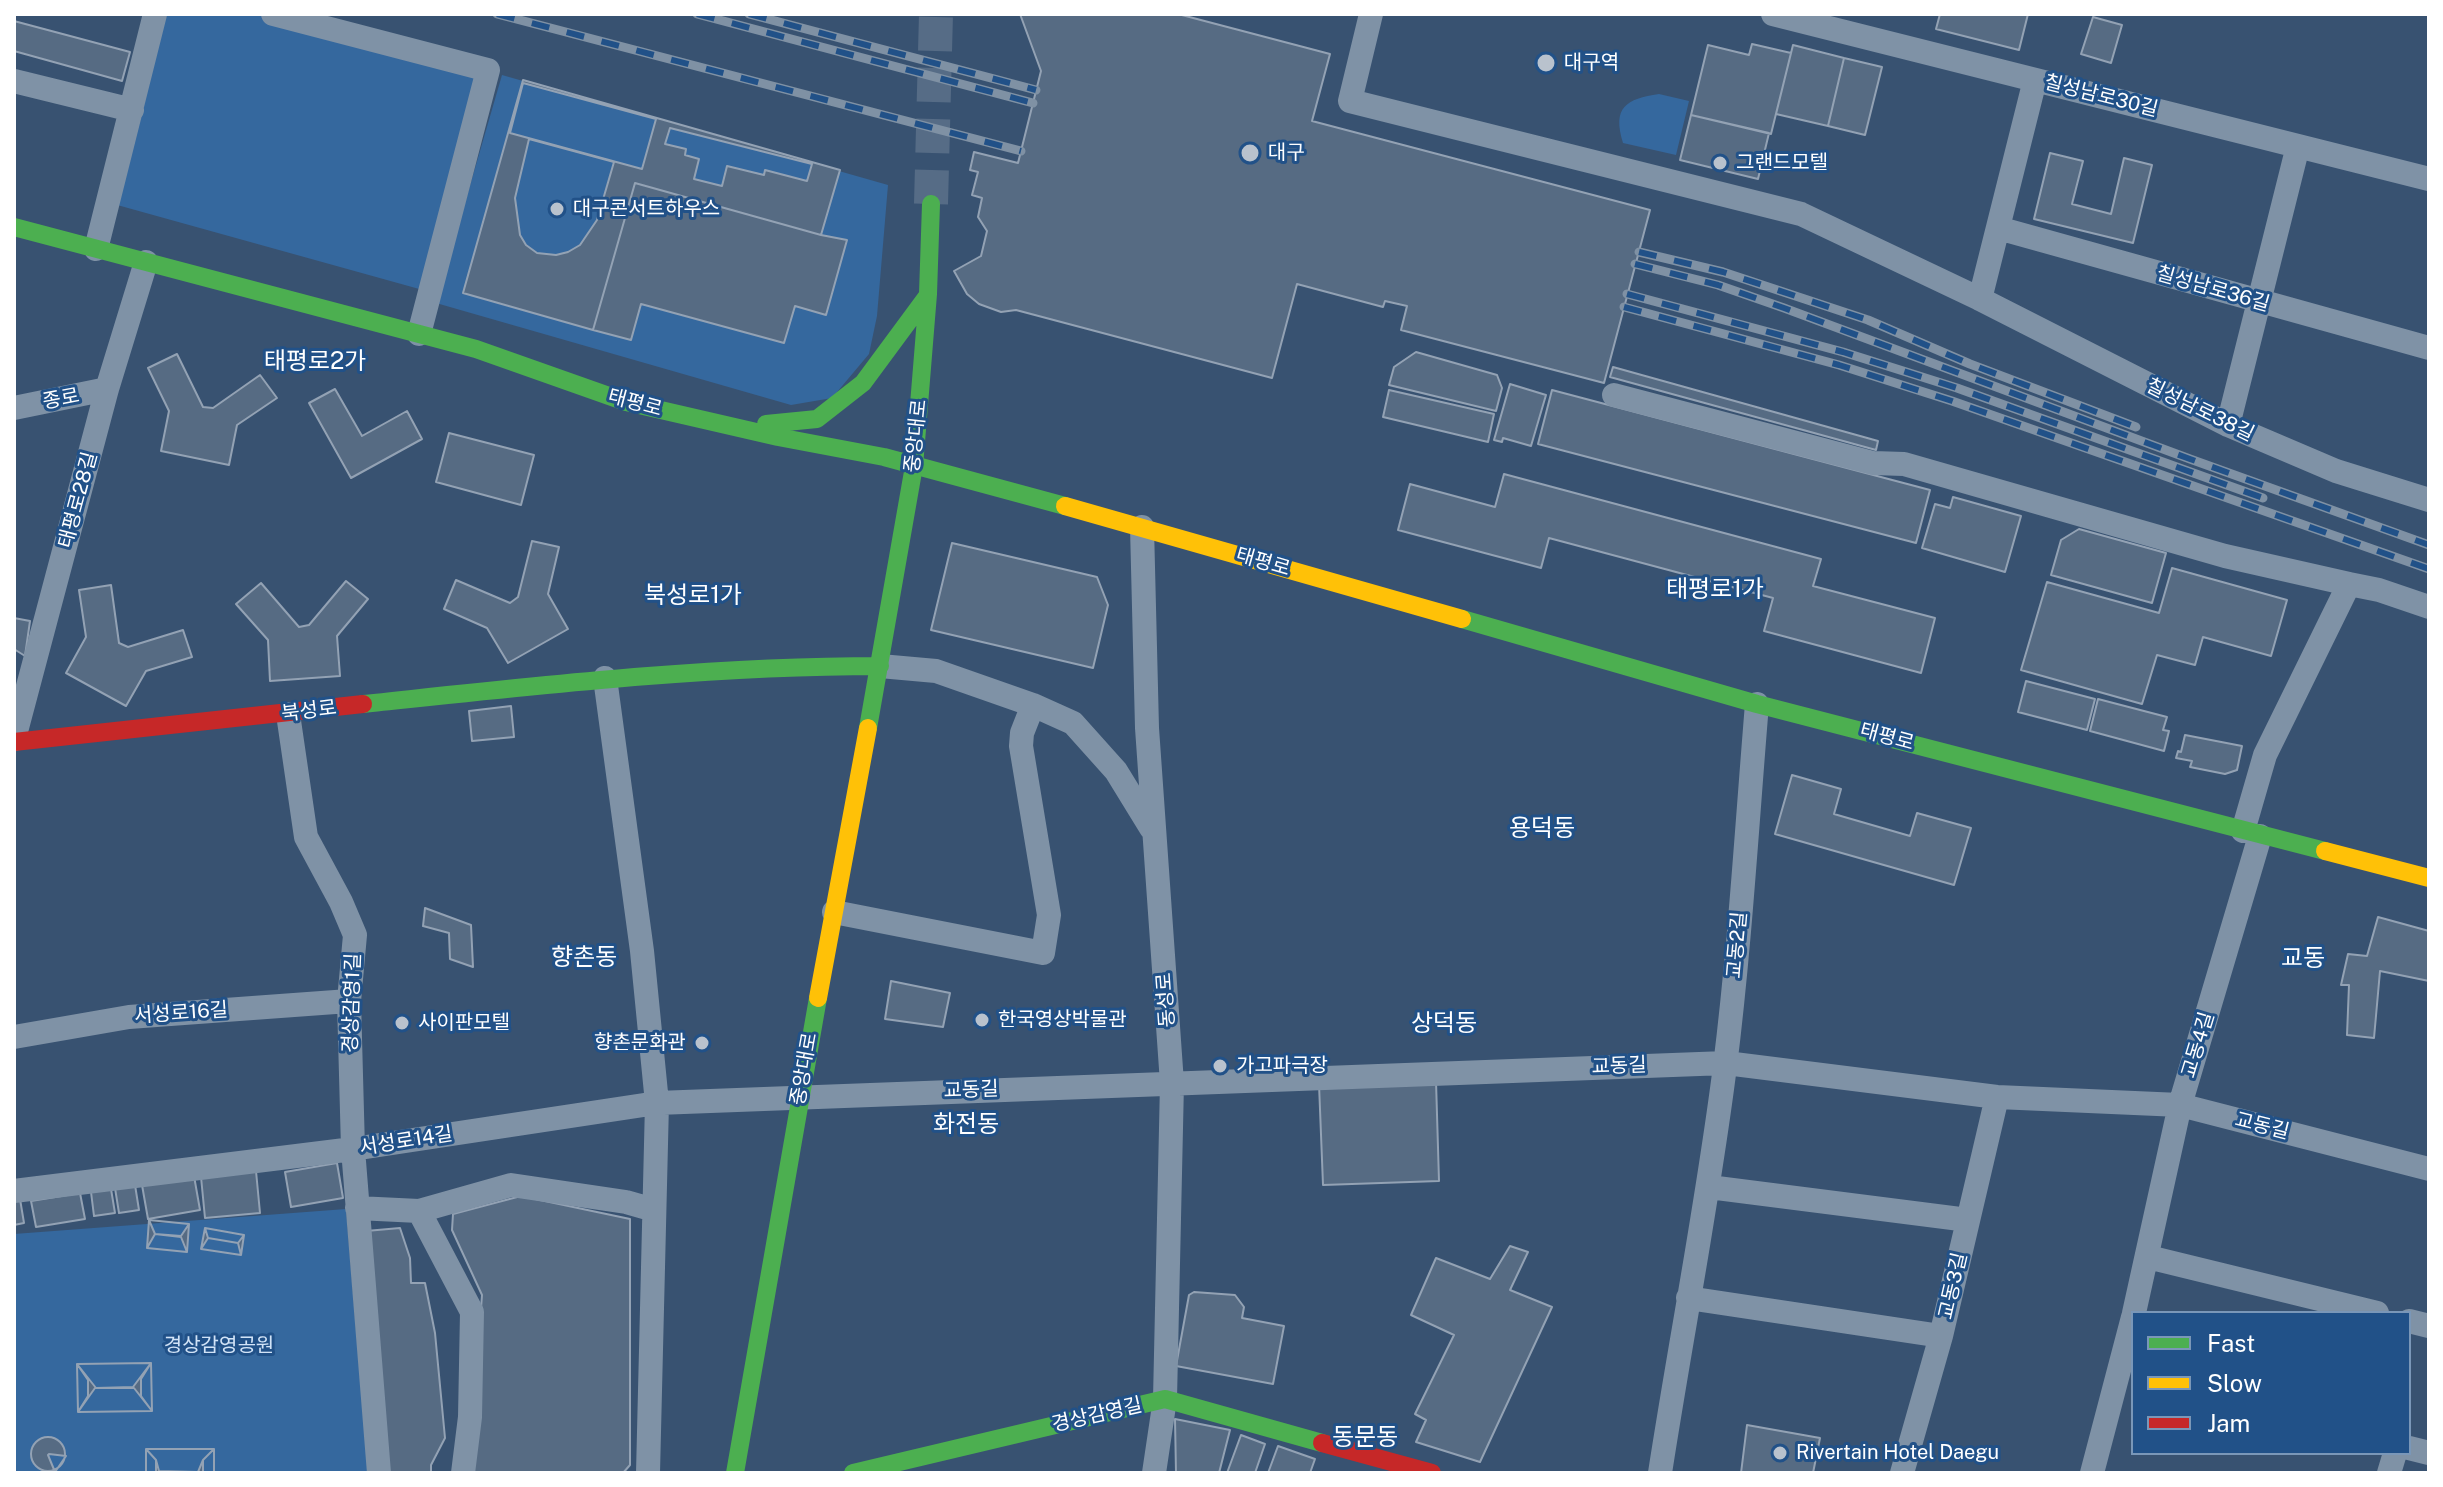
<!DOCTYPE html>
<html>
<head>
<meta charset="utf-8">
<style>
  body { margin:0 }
  #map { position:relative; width:2443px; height:1487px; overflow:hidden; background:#385271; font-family:"Public Sans",sans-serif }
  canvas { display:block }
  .frame { position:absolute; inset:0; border:16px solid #fff; pointer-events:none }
  .legend { position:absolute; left:2131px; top:1311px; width:280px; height:144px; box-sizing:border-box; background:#215188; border:2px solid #7a97b8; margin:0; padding:10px 14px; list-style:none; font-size:24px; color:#fff }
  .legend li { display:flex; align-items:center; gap:16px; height:40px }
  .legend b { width:40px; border:2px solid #7a97b8 }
</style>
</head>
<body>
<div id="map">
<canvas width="2443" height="1487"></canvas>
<div class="frame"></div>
<ul class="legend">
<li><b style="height:10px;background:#4caf50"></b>Fast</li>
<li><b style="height:10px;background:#ffc107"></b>Slow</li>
<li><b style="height:10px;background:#c62828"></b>Jam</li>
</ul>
</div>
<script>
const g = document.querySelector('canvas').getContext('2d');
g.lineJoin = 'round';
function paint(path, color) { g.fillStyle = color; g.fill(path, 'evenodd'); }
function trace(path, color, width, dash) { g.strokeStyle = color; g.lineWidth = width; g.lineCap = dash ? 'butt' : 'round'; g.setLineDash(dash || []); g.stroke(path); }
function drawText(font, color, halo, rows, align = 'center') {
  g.font = font + ' "Public Sans","Noto Sans KR",sans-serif'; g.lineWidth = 6; g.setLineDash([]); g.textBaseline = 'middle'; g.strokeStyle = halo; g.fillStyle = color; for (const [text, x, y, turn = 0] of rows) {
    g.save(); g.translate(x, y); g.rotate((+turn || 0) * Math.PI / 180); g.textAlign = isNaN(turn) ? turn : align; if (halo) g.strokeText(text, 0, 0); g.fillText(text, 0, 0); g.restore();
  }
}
paint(new Path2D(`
  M 155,14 L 273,14 L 488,70 L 430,292 L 110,203 Z
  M 502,75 L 888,185 L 877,316 L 869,354 L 832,398 L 791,405 L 436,303 Z
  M 1659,94 L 1689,101 L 1676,155 L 1623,143 C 1612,107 1626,99 1659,94 Z
  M 346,1209 L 368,1473 L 14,1473 L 14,1234 Z`), '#35689e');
const building = new Path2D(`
  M 1178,14 L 1330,54 L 1312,121 L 1650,210 L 1604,383 L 1401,330 L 1407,306 L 1385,301 L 1383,307 L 1297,284 L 1272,378 L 1016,310 L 1001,312 L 979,304 L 967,294 L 954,271 L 981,256 L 987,231 L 978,217 L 982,198 L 972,195 L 978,172 L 970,170 L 974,152 L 1018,163 L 1041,71 L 1020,14 Z
  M 1940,14 L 2028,14 L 2019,50 L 1936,29 Z
  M 2093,17 L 2122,25 L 2111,63 L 2081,54 Z
  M 14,21 L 130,52 L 122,81 L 14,51 Z
  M 1752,44 L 1791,53 L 1771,134 L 1691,115 L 1708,45 L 1749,55 Z
  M 1793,45 L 1844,58 L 1828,126 L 1776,114 Z
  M 1844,58 L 1882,67 L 1865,135 L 1828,126 Z
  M 523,80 L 840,170 L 821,235 L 635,183 L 593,330 L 463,293 Z
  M 523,83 L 656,119 L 642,169 L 510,133 Z
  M 1691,115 L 1769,133 L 1758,179 L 1680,160 Z
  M 670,128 L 812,164 L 807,181 L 765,170 L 764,175 L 727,166 L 722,186 L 694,179 L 699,159 L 685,155 L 686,149 L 665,144 Z
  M 529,139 L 614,162 L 597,220 L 580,245 L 568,252 L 556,255 L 537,253 L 526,245 L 520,235 L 515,198 Z
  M 2050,153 L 2083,161 L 2072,204 L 2111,214 L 2124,158 L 2152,165 L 2133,243 L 2034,219 Z
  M 635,183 L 821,235 L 847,240 L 826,315 L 795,306 L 784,343 L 641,304 L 631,340 L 593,330 Z
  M 1416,352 L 1497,375 L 1502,388 L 1496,411 L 1389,385 L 1394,367 Z
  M 177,354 L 203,407 L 213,408 L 260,375 L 277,398 L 237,425 L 229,465 L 161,451 L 169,411 L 148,368 Z
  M 1613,367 L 1878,441 L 1876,450 L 1610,377 Z
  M 1510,384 L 1546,395 L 1531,446 L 1503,438 L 1502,442 L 1494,440 Z
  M 335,389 L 362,436 L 407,411 L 422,439 L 351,478 L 309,403 Z
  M 1389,390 L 1494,414 L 1488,442 L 1383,417 Z
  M 1552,390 L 1930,490 L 1916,543 L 1538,444 Z
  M 449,433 L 534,455 L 521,505 L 436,482 Z
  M 1504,474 L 1821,559 L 1813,586 L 1935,618 L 1921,673 L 1764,631 L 1773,598 L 1549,538 L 1541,568 L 1398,530 L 1410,484 L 1495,507 Z
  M 1953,497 L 2021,516 L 2005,572 L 1922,548 L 1935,504 L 1950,508 Z
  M 2079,529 L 2166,553 L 2152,603 L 2051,575 L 2061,540 Z
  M 532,541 L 559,547 L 548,594 L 568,629 L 508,663 L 487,628 L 444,609 L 456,580 L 510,603 L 518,597 Z
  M 952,543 L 1097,577 L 1108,605 L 1093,668 L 931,630 Z
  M 2172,568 L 2287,600 L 2271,656 L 2203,637 L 2195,665 L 2157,655 L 2142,704 L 2021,670 L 2047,582 L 2159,613 Z
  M 346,581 L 368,599 L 337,636 L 340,676 L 270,681 L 268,640 L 236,604 L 261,583 L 299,627 L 309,625 Z
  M 111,585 L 119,643 L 128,647 L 183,630 L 192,657 L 146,671 L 126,706 L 66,673 L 86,637 L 79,590 Z
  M 14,618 L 30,621 L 25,656 L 14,649 Z
  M 2026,681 L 2095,699 L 2087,730 L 2018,712 Z
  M 2098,699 L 2167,717 L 2163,730 L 2169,731 L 2164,751 L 2090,731 Z
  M 511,706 L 514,737 L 472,741 L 469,711 Z
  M 2185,735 L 2242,746 L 2237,770 L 2225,774 L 2190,767 L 2192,761 L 2176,758 L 2178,751 L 2181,752 Z
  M 1792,775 L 1841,789 L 1834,814 L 1910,836 L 1917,813 L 1971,828 L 1954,885 L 1775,834 Z
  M 425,908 L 471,925 L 473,967 L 450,959 L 449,933 L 423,926 Z
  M 2378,917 L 2429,931 L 2429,981 L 2380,971 L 2374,1038 L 2347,1035 L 2349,985 L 2341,985 L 2348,954 L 2367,956 Z
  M 891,981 L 950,993 L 943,1027 L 885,1019 Z
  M 1436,1081 L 1439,1181 L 1323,1185 L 1319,1084 Z
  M 337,1163 L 343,1198 L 291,1207 L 285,1172 Z
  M 256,1171 L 260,1213 L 205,1218 L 201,1177 Z
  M 194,1176 L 200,1210 L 148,1219 L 142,1185 Z
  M 135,1185 L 139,1210 L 119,1213 L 115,1188 Z
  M 111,1189 L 115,1213 L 94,1216 L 91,1192 Z
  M 80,1193 L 85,1219 L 36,1227 L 31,1201 Z
  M 521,1196 L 630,1219 L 630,1465 L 623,1473 L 469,1473 L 482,1295 L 452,1230 L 453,1214 Z
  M 14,1199 L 20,1199 L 24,1223 L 14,1225 Z
  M 149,1220 L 189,1224 L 187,1252 L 147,1248 Z
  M 149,1220 L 189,1224 L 181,1236 L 155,1234 Z
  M 205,1228 L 244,1235 L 241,1255 L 201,1249 Z
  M 205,1228 L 244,1235 L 238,1243 L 208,1238 Z
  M 400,1228 L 410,1258 L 411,1283 L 425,1283 L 435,1333 L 445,1438 L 431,1465 L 431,1473 L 388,1473 L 366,1231 Z
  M 155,1234 L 181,1237 L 187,1252 L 147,1248 Z
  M 208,1238 L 238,1243 L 241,1255 L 201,1249 Z
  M 1510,1246 L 1528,1252 L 1510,1290 L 1552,1307 L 1480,1462 L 1416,1442 L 1426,1420 L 1415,1414 L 1454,1335 L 1411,1315 L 1436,1258 L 1490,1279 Z
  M 1194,1292 L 1235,1295 L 1244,1307 L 1242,1318 L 1284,1326 L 1273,1384 L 1176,1366 L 1189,1295 Z
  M 151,1363 L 152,1411 L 78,1412 L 77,1364 Z
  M 151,1363 L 133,1387 L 96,1388 L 77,1364 Z
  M 151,1363 L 152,1411 L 141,1396 L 141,1379 Z
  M 77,1364 L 88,1380 L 88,1396 L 78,1412 Z
  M 95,1388 L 134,1388 L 152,1411 L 78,1412 Z
  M 1175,1419 L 1230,1430 L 1219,1473 L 1176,1473 Z
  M 1747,1425 L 1820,1438 L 1813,1473 L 1741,1473 Z
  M 1241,1435 L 1265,1444 L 1255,1473 L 1227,1473 Z
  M31 1454a17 17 0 1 1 34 0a17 17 0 1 1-34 0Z
  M 1278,1446 L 1315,1459 L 1310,1473 L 1268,1473 Z
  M 146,1449 L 214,1449 L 214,1473 L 146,1473 Z
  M 146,1449 L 214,1449 L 203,1460 L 198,1472 L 159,1471 L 156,1460 Z
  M 146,1449 L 156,1460 L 156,1473 L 146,1473 Z
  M 214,1449 L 214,1473 L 203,1473 L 203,1460 Z
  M 49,1454 L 66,1456 L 55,1472 L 48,1455 Z`);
paint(building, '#566b83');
trace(building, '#93a2b4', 2);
trace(new Path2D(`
  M 931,204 L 936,14`), '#566c86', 34, [34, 17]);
trace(new Path2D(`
  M 273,14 L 488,70 L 419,334
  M 1371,14 L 1350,101 L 1801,214 L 1980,299 L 2228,425 L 2336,471 L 2429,500
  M 1773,14 L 2429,179
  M 14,81 L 132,110
  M 1998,228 L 2429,348
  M 96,249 L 155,14
  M 1980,299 L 2035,80
  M 1614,395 L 1873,463 L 1904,464 L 2225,556 L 2349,584
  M 14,408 L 107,389
  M 2228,425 L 2298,146
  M 1142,527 L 1147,728 L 1172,1083 L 1165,1399 L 1154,1473
  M 880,666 L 936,671 L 1033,705 L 1073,723 L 1116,771 L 1151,828
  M 605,678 L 642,951 L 657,1103 L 648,1473
  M 288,714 L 306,837 L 341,902 L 355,935 L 349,1001 L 353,1149 L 379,1473
  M 14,739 L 107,389 L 146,262
  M 2243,831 L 2265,755 L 2349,584 L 2379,590 L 2429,607
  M 834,912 L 1043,953 L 1049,915 L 1021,746 L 1022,733 L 1033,705
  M 14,1037 L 129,1017 L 349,1001
  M 1709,1187 L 1968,1220
  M 14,1191 L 353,1149 L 657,1103 L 1726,1063 L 1997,1097 L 2180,1105 L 2429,1169
  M 357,1208 L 419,1211 L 511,1185 L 626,1202 L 654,1210
  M 419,1211 L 472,1312 L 470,1417 L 463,1473
  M 2148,1257 L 2377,1313
  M 1688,1298 L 1941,1336
  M 2134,1313 L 2180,1105 L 2260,836
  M 2409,1321 L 2429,1326
  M 2409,1448 L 2429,1453
  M 1660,1473 C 1681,1337 1708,1202 1725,1066 C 1740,946 1747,824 1757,704
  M 1902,1473 L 1941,1336 L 1997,1097
  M 2092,1473 L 2133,1317
  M 2389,1473 L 2395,1453`), '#7f92a6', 24);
trace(new Path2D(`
  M 14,227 L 476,349 L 626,402 L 778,437 L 884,457 L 1065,506
  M 766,424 L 817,419 L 863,383 L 928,295
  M 1462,619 L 1757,704 L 2325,851
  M 363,704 C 535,686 707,666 880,666
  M 868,728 L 914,466 L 928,294 L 931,204
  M 735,1473 L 818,998
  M 853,1473 L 1165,1399 L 1322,1443`), '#4caf50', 18);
trace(new Path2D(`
  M 1065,506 L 1462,619
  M 2325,851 L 2429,878
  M 818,998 L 868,728`), '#ffc107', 18);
trace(new Path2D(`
  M 14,742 L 363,704
  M 1322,1443 L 1432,1473`), '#c62828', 18);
const rail = new Path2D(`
  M 497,14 L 1021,151
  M 697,14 L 1033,103
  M 749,14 L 1036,90
  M 1639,252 L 1723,272 L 1868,320 L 1970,364 L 2136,427
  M 1635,264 L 1718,285 L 1784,308 L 2190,459 L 2429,545
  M 1627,294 L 1843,352 L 1957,388 L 2263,498
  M 1624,307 L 1839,365 L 1952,401 L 2429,569`);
trace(rail, '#7f91a4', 9);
trace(rail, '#215188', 6, [18]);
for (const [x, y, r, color] of [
  [1546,63,10,"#b9c2cd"],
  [1250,153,10,"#b9c2cd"],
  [1720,163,8,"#b9c2cd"],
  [557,209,8,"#b9c2cd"],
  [982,1020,8,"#b9c2cd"],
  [402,1023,8,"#b9c2cd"],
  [702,1043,8,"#b9c2cd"],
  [1220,1066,8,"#b9c2cd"],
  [1780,1453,8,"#b9c2cd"]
]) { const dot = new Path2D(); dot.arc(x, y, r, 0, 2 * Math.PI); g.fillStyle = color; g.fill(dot); trace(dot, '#215188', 3); }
drawText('20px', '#fff', '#215188', [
  ["대구역",1564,63],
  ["대구",1268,153],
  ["그랜드모텔",1736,163],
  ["대구콘서트하우스",573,209],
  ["한국영상박물관",998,1020],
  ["사이판모텔",418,1023],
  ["향촌문화관",686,1043,"right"],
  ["가고파극장",1236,1066],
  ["Rivertain Hotel Daegu",1796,1453]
], 'left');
drawText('20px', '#fff', '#215188', [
  ["칠성남로30길",2101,96,14],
  ["칠성남로36길",2213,289,16],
  ["종로",61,399,-11],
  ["태평로",635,403,15],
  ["칠성남로38길",2200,410,26],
  ["중앙대로",916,436,-84],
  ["태평로28길",78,500,-75],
  ["태평로",1263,562,16],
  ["북성로",309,711,-7],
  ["태평로",1887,737,15],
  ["교동2길",1737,945,-85],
  ["동성로",1166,1000,-94],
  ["경상감영1길",352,1003,-88],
  ["서성로16길",181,1013,-4],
  ["교동4길",2198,1045,-73],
  ["교동길",1619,1066,-2],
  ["중앙대로",804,1069,-80],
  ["교동길",971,1090,-2],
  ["교동길",2262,1126,14],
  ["서성로14길",406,1141,-9],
  ["교동3길",1953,1286,-77],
  ["경상감영길",1097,1415,-13]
]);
drawText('20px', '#d1e3f7', '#215188', [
  ["경상감영공원",219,1346]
]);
drawText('24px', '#fff', '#215188', [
  ["태평로2가",315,362],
  ["태평로1가",1715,590],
  ["북성로1가",693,596],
  ["용덕동",1542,829],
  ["향촌동",584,958],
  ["교동",2303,959],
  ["상덕동",1444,1024],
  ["화전동",966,1125],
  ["동문동",1365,1438]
]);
</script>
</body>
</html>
